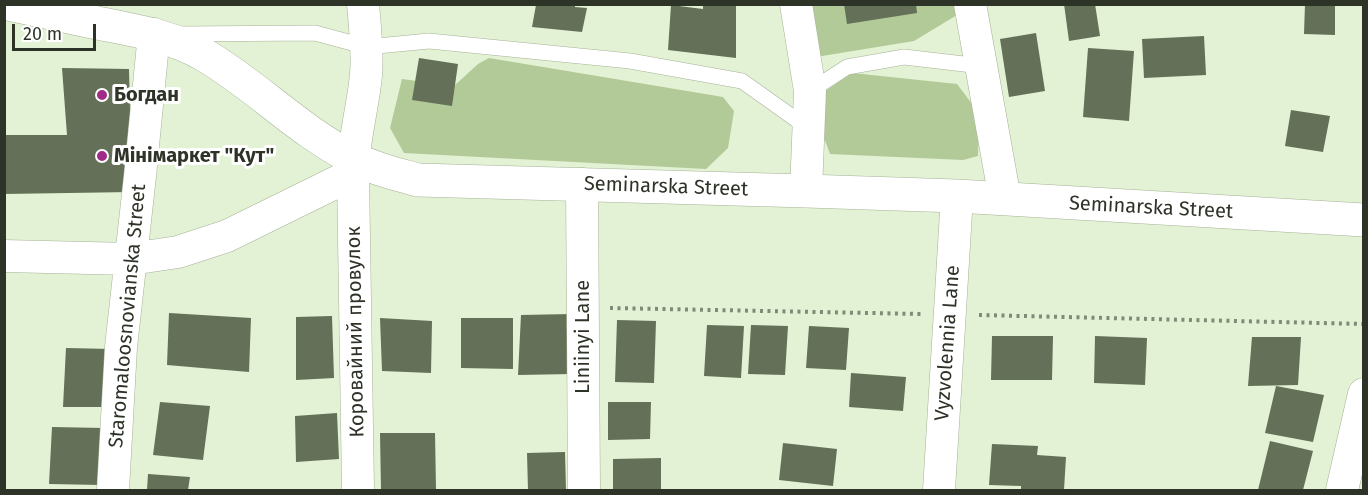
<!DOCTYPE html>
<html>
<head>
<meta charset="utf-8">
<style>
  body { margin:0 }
  #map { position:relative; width:1368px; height:495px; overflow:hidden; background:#e3f1d4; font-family:"Fira Sans",sans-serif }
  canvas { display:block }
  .frame { position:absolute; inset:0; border:6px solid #2e3328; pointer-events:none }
  .scale { position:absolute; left:12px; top:24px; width:84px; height:27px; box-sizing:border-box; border:3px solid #2e3328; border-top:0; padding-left:8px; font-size:18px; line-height:21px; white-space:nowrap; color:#2e3328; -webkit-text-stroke:4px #fff; paint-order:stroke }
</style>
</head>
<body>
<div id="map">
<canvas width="1368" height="495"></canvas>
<div class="frame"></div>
<div class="scale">20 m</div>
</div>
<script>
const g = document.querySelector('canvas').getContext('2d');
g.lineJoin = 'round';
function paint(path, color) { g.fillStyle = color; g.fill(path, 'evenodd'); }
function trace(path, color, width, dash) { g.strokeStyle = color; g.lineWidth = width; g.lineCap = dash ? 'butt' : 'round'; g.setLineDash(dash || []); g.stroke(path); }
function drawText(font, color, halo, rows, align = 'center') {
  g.font = font + ' "Fira Sans",sans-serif'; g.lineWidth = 6; g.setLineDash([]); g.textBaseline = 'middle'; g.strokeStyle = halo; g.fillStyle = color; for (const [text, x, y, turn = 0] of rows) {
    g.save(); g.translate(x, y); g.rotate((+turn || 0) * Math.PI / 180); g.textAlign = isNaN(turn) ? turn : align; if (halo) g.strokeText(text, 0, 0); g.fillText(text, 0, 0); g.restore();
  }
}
paint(new Path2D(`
  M 808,5 L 955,5 L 957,15 L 914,41 L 816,57 Z
  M 489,58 L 723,97 L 734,111 L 728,148 L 706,169 L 404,153 L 390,128 L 402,79 L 454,86 L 478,64 Z
  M 852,73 L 957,84 L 979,113 L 978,156 L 963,160 L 830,154 L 820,127 L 821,94 Z`), '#b2ca97');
paint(new Path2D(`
  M 703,4 L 736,4 L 736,58 L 668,50 L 671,5 L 703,9 Z
  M 844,4 L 916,4 L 917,13 L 847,24 Z
  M 1064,4 L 1095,4 L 1100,36 L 1069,41 Z
  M 1305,4 L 1335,4 L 1335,35 L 1304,34 Z
  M 536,5 L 575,5 L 575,7 L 587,8 L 582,32 L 532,27 Z
  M 1036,33 L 1045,91 L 1009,97 L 1000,39 Z
  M 1204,36 L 1206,75 L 1144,78 L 1142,39 Z
  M 1088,48 L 1134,51 L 1129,121 L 1083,117 Z
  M 419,58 L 458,64 L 452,106 L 412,100 Z
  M 62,68 L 129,69 L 132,192 L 4,194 L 4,135 L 67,135 Z
  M 1291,110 L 1330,116 L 1323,152 L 1285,146 Z
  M 169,313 L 251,318 L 249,372 L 167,365 Z
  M 572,314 L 571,374 L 518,375 L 521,315 Z
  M 332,316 L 334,378 L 296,380 L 296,317 Z
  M 380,318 L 432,321 L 431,373 L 382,371 Z
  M 461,318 L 513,318 L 513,369 L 461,368 Z
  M 617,320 L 656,321 L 654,383 L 615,382 Z
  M 707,325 L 744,326 L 741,378 L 704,376 Z
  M 751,325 L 788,326 L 785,375 L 748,374 Z
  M 809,326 L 849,328 L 846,370 L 806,368 Z
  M 992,336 L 1053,336 L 1052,380 L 991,380 Z
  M 1095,336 L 1147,338 L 1145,385 L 1094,383 Z
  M 1252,337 L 1301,337 L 1298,385 L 1248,386 Z
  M 66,348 L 111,349 L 107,407 L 63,407 Z
  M 851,373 L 906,377 L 903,411 L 849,407 Z
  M 1276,386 L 1324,395 L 1313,442 L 1265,433 Z
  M 160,402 L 210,406 L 203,460 L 153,455 Z
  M 608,402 L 651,402 L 650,439 L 608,440 Z
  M 337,413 L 339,459 L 296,462 L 295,416 Z
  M 52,427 L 104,428 L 101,485 L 49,484 Z
  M 380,433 L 435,433 L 436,490 L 381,490 Z
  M 1270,441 L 1313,451 L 1303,490 L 1258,490 Z
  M 783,443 L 837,449 L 833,486 L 779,480 Z
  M 992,444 L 1038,446 L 1037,455 L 1066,457 L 1064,490 L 1021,490 L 1021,486 L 989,485 Z
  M 565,452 L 566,490 L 528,490 L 527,453 Z
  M 661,458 L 661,490 L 613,490 L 613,459 Z
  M 148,474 L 190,477 L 188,490 L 147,490 Z`), '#647057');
const lane = new Path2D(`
  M 180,34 L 315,33 L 367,47 L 429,41 L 630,61 L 742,81 L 808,128
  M 810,91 L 847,67 L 904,57 L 981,66`);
const street = new Path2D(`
  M 796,4 L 810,91 L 806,191
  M 970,4 L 1005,199
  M 353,174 L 358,490
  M 582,184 L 584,490
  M 4,256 L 131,259 L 178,252 L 227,236 L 353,174 C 353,140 363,108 366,75 C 368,51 365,28 363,4
  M 113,490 L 121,347 L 140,176 L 154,34
  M 939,490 L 957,196
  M 1342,490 L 1364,394`);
const secondary = new Path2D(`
  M 8,4 C 39,11 71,17 102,24 C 138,31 174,37 206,56 C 258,87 299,131 353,158 C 374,169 396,174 418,180 L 806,191 L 957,196 L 1364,220`);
trace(lane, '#a5b297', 16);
trace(street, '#a5b297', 33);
trace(secondary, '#a5b297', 34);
trace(new Path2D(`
  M 610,308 L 921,314
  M 979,315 L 1364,324`), '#818a77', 4, [3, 4.5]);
trace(lane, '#fff', 15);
trace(street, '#fff', 32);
trace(secondary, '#fff', 33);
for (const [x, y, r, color] of [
  [102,95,6,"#a02c86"],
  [102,156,6,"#a02c86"]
]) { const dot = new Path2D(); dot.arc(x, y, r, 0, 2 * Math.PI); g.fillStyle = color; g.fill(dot); trace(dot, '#fff', 2); }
drawText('bold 20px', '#2e3328', '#fff', [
  ["Богдан",114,95],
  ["Мінімаркет \"Кут\"",114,156]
], 'left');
drawText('20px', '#2e3328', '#fff', [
  ["Seminarska Street",666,187,2],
  ["Seminarska Street",1151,208,3],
  ["Staromaloosnovianska Street",128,316,-85],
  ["Коровайний провулок",356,332,-91],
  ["Liniinyi Lane",583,337,-90],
  ["Vyzvolennia Lane",948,343,-86]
]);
</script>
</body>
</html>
